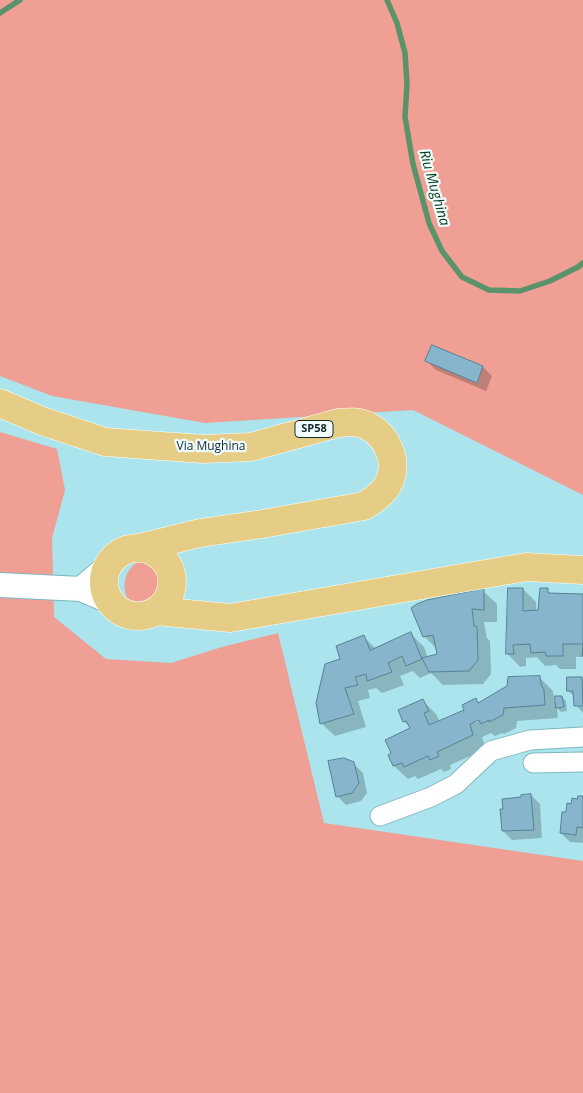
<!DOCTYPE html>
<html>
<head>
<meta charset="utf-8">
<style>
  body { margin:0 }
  canvas { display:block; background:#abe4ed }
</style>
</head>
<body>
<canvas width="583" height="1093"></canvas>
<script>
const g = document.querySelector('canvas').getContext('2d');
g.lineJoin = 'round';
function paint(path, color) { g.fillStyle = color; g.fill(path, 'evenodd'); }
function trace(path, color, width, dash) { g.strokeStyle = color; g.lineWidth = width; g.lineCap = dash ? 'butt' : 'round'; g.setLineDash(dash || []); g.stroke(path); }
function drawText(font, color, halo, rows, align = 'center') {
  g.font = font + ' "Open Sans",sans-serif'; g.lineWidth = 4.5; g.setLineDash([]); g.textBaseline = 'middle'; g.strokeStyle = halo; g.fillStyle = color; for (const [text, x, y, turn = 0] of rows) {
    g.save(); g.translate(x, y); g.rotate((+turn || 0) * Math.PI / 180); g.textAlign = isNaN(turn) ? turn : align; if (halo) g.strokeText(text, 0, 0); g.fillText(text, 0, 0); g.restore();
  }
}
paint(new Path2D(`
  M 0,0 L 583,0 L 583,495 L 413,410 L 205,423 L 52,396 L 0,376 Z
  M 0,432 L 57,449 L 65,490 L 52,538 L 54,617 L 106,659 L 171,663 L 222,647 L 278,633 L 324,823 L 583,861 L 583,1093 L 0,1093 Z
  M 155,557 C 181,560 191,582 179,604 L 145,616 C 124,606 116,579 136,563 C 142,559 149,558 155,557 Z`), '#ef9f94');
paint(new Path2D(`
  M 433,346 L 483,367 L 492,376 L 486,391 L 436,370 L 427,361 Z
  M 523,589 L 536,602 L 536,612 L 539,612 L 547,590 L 551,594 L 583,595 L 583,657 L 576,657 L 576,669 L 560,669 L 556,665 L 545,666 L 537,657 L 526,658 L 526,666 L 520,667 L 507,653 Z
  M 483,591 L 497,604 L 497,622 L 484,622 L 487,638 L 490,641 L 491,674 L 483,684 L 443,685 L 431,673 L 420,678 L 413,671 L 400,676 L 404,685 L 382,693 L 376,688 L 368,690 L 370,698 L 358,701 L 366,727 L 335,736 L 321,723 L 341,660 L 364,637 L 376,649 L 411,634 L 424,647 L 428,658 L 439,655 L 437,649 L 424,636 Z
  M 539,677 L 553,691 L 554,699 L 557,704 L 562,697 L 566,701 L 567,711 L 561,712 L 557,708 L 558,718 L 517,721 L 516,728 L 504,734 L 502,733 L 495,736 L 491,733 L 482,737 L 486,749 L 450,765 L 451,769 L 444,772 L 441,769 L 418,779 L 415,776 L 408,779 L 394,766 L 390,755 L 411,729 L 404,721 L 423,701 L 436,714 L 440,722 L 466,710 L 475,700 L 479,704 ZM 485,718 L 475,723 L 475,720 Z
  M 582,678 L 583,680 L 583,713 L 576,705 L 575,697 L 568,691 Z
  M 353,763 L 363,773 L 367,793 L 361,801 L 346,805 L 337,796 Z
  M 531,795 L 540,804 L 542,838 L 512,840 L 503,831 L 522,799 Z
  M 583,797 L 583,843 L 570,842 L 561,833 L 567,814 L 572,805 Z`), '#0003');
trace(new Path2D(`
  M 387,0 L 397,23 L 405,53 L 407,84 L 405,117 L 413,164 L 429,223 L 442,251 L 462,277 L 489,290 L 520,291 L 550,281 L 578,267 L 583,263
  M 0,13 L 20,0`), '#5a936a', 5.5);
const building = new Path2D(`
  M 432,345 L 483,366 L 477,383 L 425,361 Z
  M 508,588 L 523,588 L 523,611 L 538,610 L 540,588 L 548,588 L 548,593 L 583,594 L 583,656 L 582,656 L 583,644 L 563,644 L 563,656 L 546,656 L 545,652 L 531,653 L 530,644 L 513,645 L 514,654 L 506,654 Z
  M 484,589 L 484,610 L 472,609 L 474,626 L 477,627 L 478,660 L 469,671 L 429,672 L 422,658 L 437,654 L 433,635 L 423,637 L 411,608 L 417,604 L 427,600 Z
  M 411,632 L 422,659 L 406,666 L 402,656 L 388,663 L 392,672 L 367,681 L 366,674 L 355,677 L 358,685 L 345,688 L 354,714 L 320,724 L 316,703 L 325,664 L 340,659 L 336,646 L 364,635 L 370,650 Z
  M 540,676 L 541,684 L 544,690 L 545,705 L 504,708 L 503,715 L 489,722 L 489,720 L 481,724 L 479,720 L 470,724 L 473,735 L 437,752 L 439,756 L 430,760 L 428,756 L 404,767 L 402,763 L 393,766 L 388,755 L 391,753 L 385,740 L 410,728 L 406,721 L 403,722 L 398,710 L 423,699 L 429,711 L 424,713 L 429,725 L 464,710 L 462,705 L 476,698 L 478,703 L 507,686 L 508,677 Z
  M 567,677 L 582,677 L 583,706 L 574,706 L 573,691 L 567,691 Z
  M 555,696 L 562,696 L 564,707 L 556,708 Z
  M 344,758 L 354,762 L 359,783 L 352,793 L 336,797 L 328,761 Z
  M 531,794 L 534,830 L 502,831 L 500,809 L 503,809 L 502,799 L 521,797 L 521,795 Z
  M 578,796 L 583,796 L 583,828 L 577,827 L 576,835 L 560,833 L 562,812 L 566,812 L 567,803 L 571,804 L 572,798 L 577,799 Z`);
paint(building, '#87b6cc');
trace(building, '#548297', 1);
const minor = new Path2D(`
  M 533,763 L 583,762
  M 380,816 L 431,797 L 456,784 L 491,751 L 530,740 L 583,737`);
const tertiary = new Path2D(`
  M 0,585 L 81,589 L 109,601
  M 81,589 L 107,567`);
const primary = new Path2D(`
  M 0,403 L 42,421 L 105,442 L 203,449 L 251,447 L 338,423 C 348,422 359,421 368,426 C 390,438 401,468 385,489 C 379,497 372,501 364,506 L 262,524 L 200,533 L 139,548
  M104 582a34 34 0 1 1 68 0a34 34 0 1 1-68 0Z
  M 156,611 L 230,618 L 526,567 L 583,570`);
trace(minor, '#7fb7bf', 21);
trace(tertiary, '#7fb7bf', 26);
trace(primary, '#fff', 29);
trace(minor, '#fff', 19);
trace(tertiary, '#fff', 24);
trace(primary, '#e6cd86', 28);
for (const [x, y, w] of [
  [314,429,38]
]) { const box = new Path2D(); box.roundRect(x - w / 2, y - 8.5, w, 17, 4); g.fillStyle = '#f1fcfe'; g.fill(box); trace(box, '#132a2d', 1); }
drawText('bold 11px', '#132a2d', null, [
  ["SP58",314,429]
]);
drawText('12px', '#132a2d', '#f1fcfe', [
  ["Via Mughina",211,447]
]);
drawText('italic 14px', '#013812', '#f1fcfe', [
  ["Riu Mughina",434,188,74]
]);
</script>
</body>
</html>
